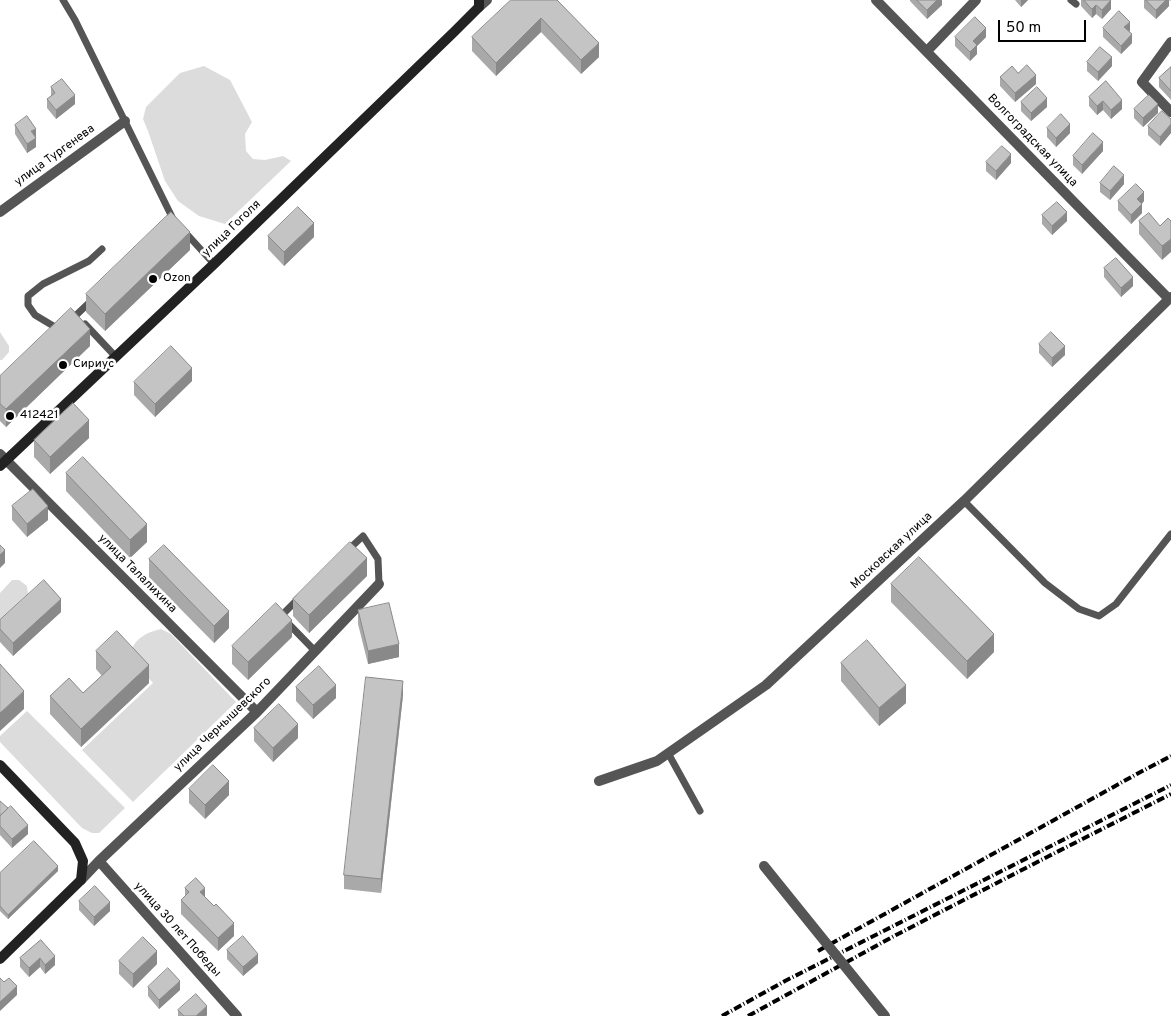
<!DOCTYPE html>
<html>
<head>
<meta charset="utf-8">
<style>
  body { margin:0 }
  #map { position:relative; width:1171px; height:1016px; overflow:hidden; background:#fff; font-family:Overpass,sans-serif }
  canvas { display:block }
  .scale { position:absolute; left:998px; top:20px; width:88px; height:22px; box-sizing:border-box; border:2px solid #000; border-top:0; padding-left:6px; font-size:15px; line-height:18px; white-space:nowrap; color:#000; -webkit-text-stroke:4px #fff; paint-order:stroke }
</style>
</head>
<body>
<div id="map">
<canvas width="1171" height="1016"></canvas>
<div class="scale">50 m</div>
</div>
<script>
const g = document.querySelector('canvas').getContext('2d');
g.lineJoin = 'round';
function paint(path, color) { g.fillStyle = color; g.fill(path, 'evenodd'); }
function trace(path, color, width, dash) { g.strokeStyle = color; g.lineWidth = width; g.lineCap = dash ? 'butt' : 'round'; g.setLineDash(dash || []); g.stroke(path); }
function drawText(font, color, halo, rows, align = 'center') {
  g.font = font + ' Overpass,sans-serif'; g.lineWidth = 5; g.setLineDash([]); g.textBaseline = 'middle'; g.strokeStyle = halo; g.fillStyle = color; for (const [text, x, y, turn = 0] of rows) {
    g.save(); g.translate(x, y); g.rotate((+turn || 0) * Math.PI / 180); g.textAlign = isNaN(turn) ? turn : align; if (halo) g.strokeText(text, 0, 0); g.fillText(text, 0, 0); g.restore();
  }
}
paint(new Path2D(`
  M 204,66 L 230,80 L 252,122 L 245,134 L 246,151 L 253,159 L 265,160 L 283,156 L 291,161 L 225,224 L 199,216 L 178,201 L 165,181 L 148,131 L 143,119 L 146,107 L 180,73 Z
  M 0,332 L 9,346 L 9,352 L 2,360 L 0,360 Z
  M 12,580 L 19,580 L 27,586 L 28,594 L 0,620 L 0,593 Z
  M 161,629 L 171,634 L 236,702 L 133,802 L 82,750 L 153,683 L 141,670 L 131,651 C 136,637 148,632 161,629 Z
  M 27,711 L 125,808 L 99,833 L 92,833 L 82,828 L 0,742 L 0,736 Z`), '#dcdcdc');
trace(new Path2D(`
  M 63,0 L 75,20 L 173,219
  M 1071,0 L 1076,4
  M 184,231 L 214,264
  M 70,321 L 93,299
  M 85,324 L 116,357
  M 60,330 L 35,315 L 28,305 L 28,296 L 43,284 L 89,261 L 102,249
  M 964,501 L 1045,583 L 1079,609 L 1099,616 L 1116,604 L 1171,534
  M 348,550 L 363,536 L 378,559 L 379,584
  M 299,598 L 281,616 L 315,651
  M 668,753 L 700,811`), '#555', 7);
trace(new Path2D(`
  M 876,0 L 1169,299
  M 479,7 L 487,0
  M 1171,42 L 1142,82 L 1171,112
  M 927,51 L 976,0
  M 0,212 L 125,121
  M 0,454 L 257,712
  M 599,781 L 657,761 L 766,685 L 964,501 L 1171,297
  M 99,861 L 237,1016
  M 81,880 L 99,861 L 257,712 L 379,584`), '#555', 10);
trace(new Path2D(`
  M 0,466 L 214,264 L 454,32 L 479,7 L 479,0
  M 0,765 L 75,843 L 83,861 L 81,880 L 0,959`), '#222', 10);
trace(new Path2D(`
  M 818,951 L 1135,775 L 1171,756
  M 722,1016 L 785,981 L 1171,785
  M 748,1016 L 896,935 L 1049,856 L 1171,794`), '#000', 4, [8, 2.5, 1, 2.5]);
trace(new Path2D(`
  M 764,866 L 885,1016`), '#555', 10);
paint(new Path2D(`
  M 557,0 L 599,57 L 581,74 L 541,32 L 496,76 L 472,51 L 472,37 Z
  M 910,0 L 942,0 L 942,5 L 927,19 L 910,1 Z
  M 1015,0 L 1028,0 L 1021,7 Z
  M 1081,0 L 1111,0 L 1111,9 L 1102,19 L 1096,14 L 1092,18 L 1081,6 Z
  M 1144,0 L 1171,0 L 1170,1 L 1169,0 L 1169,6 L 1156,19 L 1144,8 Z
  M 1103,28 L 1130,31 L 1129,32 L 1132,43 L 1121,54 L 1103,37 Z
  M 955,37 L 986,37 L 977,46 L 977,54 L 970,61 L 955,46 Z
  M 1087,62 L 1112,66 L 1098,81 L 1087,71 Z
  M 1171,67 L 1171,100 L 1159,87 L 1159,78 Z
  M 1000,77 L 1036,84 L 1015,102 L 1000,86 Z
  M 1106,81 L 1122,109 L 1111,119 L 1103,110 L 1097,115 L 1089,106 L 1089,97 Z
  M 51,87 L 75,104 L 56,119 L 47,108 L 47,99 L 51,96 Z
  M 1021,102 L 1047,107 L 1031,121 L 1021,111 Z
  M 1134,109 L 1158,113 L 1143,127 L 1134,118 Z
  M 1171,119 L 1171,133 L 1160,146 L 1148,135 L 1148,126 Z
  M 15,125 L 36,137 L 36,147 L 27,153 L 15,134 Z
  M 1047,128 L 1070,133 L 1056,147 L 1047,137 Z
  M 1103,151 L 1082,174 L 1073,165 L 1073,156 Z
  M 986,162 L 1011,163 L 996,180 L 986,171 Z
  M 1100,183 L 1124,184 L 1110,200 L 1100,192 Z
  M 1118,201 L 1144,201 L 1142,204 L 1142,213 L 1131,224 L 1118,210 Z
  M 1042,215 L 1067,221 L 1052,235 L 1042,224 Z
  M 1168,218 L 1162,260 L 1139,234 L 1139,221 L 1160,226 Z
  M 268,236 L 314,237 L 284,266 L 268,249 Z
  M 190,250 L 105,331 L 86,312 L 86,294 Z
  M 1104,268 L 1133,286 L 1121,297 L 1104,277 Z
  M 1039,344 L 1065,355 L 1052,367 L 1039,353 Z
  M 90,346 L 6,427 L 0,421 L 0,376 Z
  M 192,381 L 155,417 L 134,395 L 134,382 Z
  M 89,438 L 50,474 L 34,457 L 34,440 Z
  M 66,473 L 147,542 L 130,558 L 66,491 Z
  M 12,506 L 48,520 L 27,537 L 12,520 Z
  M 149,559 L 229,628 L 214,643 L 149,577 Z
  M 367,576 L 309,633 L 293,616 L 293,599 Z
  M 891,584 L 994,652 L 967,679 L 891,602 Z
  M 358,610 L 399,657 L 368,664 L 358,624 Z
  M 61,612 L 13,656 L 0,642 L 0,620 Z
  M 292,637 L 248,680 L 232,664 L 232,646 Z
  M 96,651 L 149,683 L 81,747 L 50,714 L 50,696 L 83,693 L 102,676 L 96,669 Z
  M 841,663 L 906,703 L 879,726 L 841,681 Z
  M 296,687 L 336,698 L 313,719 L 296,701 Z
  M 403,695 L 381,893 L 344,889 L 344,875 Z
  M 254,728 L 298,738 L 273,762 L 254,741 Z
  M 189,789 L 229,795 L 205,819 L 189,803 Z
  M 0,801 L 28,834 L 12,848 L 0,835 Z
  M 58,871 L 8,919 L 0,911 L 0,873 Z
  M 185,888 L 205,897 L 234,936 L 218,951 L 181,914 L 181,900 L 185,896 Z
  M 79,901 L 110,911 L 94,926 L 79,910 Z
  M 41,940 L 55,965 L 45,974 L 40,967 L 29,977 L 20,967 L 20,958 Z
  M 227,950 L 258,963 L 243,976 L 227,959 Z
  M 119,961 L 157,964 L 133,988 L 119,974 Z
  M 148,987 L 180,990 L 159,1009 L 148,996 Z
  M 178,1010 L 207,1015 L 206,1016 L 178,1016 Z`), '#a9a9a9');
paint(new Path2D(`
  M 937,0 L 942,0 L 942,5 L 927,19 L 927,10 Z
  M 1021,0 L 1028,0 L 1021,7 Z
  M 1111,0 L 1111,9 L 1102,19 L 1102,10 Z
  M 1166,0 L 1169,0 L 1169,6 L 1156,19 L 1156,10 Z
  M 1096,5 L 1096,14 L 1092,18 L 1092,9 Z
  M 541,18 L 541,32 L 496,76 L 496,63 Z
  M 1130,22 L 1130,31 L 1124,36 L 1124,27 Z
  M 986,28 L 986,37 L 977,46 L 977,54 L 970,61 L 970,52 L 973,41 Z
  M 1132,34 L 1132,43 L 1121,54 L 1121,46 Z
  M 599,43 L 599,57 L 581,74 L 581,60 Z
  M 1112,57 L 1112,66 L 1098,81 L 1098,72 Z
  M 1036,75 L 1036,84 L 1015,102 L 1015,93 Z
  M 75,95 L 75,104 L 56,119 L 56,110 Z
  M 1047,98 L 1047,107 L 1031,121 L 1031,113 Z
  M 1122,100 L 1122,109 L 1111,119 L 1111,110 Z
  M 1103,101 L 1103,110 L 1097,115 L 1097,106 Z
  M 1158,104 L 1158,113 L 1143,127 L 1143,118 Z
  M 1070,124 L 1070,133 L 1056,147 L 1056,138 Z
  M 1171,124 L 1171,133 L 1160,146 L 1160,137 Z
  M 36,129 L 36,138 L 31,131 Z
  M 36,138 L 36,147 L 27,153 L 27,144 Z
  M 1103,142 L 1103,151 L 1082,174 L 1082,165 Z
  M 1011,154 L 1011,163 L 996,180 L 996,171 Z
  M 1124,175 L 1124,184 L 1110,200 L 1110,191 Z
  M 1144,192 L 1144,201 L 1137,208 L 1137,199 Z
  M 1142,204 L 1142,213 L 1131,224 L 1131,215 Z
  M 1067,212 L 1067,221 L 1052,235 L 1052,226 Z
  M 314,223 L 314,237 L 284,266 L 284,252 Z
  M 190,232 L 190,250 L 105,331 L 105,314 Z
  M 1171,239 L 1171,252 L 1162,260 L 1162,246 Z
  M 1133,277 L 1133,286 L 1121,297 L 1121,288 Z
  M 90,329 L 90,346 L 6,427 L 6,409 Z
  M 1065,346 L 1065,355 L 1052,367 L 1052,358 Z
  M 192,368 L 192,381 L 155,417 L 155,404 Z
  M 89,420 L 89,438 L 50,474 L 50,457 Z
  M 48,506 L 48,520 L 27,537 L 27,524 Z
  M 147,524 L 147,542 L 130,558 L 130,540 Z
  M 5,550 L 5,563 L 0,568 L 0,555 Z
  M 367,558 L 367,576 L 309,633 L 309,615 Z
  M 61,599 L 61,612 L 13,656 L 13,643 Z
  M 229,611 L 229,628 L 214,643 L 214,626 Z
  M 292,620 L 292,637 L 248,680 L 248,662 Z
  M 994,634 L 994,652 L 967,679 L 967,661 Z
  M 399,644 L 399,657 L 368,664 L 368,651 Z
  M 149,665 L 149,683 L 81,747 L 81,729 Z
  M 403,681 L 403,695 L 381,893 L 381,879 Z
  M 336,685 L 336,698 L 313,719 L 313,705 Z
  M 906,685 L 906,703 L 879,726 L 879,708 Z
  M 24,691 L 24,709 L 0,731 L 0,713 Z
  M 298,724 L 298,738 L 273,762 L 273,748 Z
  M 229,781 L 229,795 L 205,819 L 205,805 Z
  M 28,825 L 28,834 L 12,848 L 12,839 Z
  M 58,866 L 58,871 L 8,919 L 8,915 Z
  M 205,888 L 205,902 L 200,892 Z
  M 110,902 L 110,911 L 94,926 L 94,917 Z
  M 234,923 L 234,936 L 218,951 L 218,938 Z
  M 157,951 L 157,964 L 133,988 L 133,974 Z
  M 258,954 L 258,963 L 243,976 L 243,967 Z
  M 55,956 L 55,965 L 45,974 L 45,965 Z
  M 40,958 L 40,967 L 29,977 L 29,968 Z
  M 180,981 L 180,990 L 159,1009 L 159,1000 Z
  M 17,986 L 17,995 L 0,1011 L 0,1002 Z
  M 207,1006 L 207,1015 L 206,1016 L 196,1016 Z`), '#898989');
const building = new Path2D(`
  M 511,0 L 557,0 L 599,43 L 581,60 L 541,18 L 496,63 L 472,37 Z
  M 917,0 L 937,0 L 927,10 Z
  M 1084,0 L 1111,0 L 1102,10 L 1096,5 L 1092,9 Z
  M 1146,0 L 1166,0 L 1156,10 Z
  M 1119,11 L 1130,22 L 1124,27 L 1132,34 L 1121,46 L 1103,28 Z
  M 975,17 L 986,28 L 973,41 L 977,45 L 970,52 L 955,37 Z
  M 1100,47 L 1112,57 L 1098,72 L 1087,62 Z
  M 1027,65 L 1036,75 L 1015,93 L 1000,77 L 1012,66 L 1018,73 Z
  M 1171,67 L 1171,91 L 1159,78 Z
  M 62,79 L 75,95 L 56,110 L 47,99 L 55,93 L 51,87 Z
  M 1106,81 L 1122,100 L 1111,110 L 1103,101 L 1097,106 L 1089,97 Z
  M 1037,87 L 1047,98 L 1031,113 L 1021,102 Z
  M 1149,95 L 1158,104 L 1143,118 L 1134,109 Z
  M 1162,111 L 1171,119 L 1171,124 L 1160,137 L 1148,126 Z
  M 1061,114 L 1070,124 L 1056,138 L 1047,128 Z
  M 27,116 L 36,129 L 31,131 L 36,138 L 27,144 L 15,125 Z
  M 1093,133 L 1103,142 L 1082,165 L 1073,156 Z
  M 1002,146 L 1011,154 L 996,171 L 986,162 Z
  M 1114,166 L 1124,175 L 1110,191 L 1100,183 Z
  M 1136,184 L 1144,192 L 1137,199 L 1142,204 L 1131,215 L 1118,201 Z
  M 1057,202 L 1067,212 L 1052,226 L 1042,215 Z
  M 298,207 L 314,223 L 284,252 L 268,236 Z
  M 171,212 L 190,232 L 105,314 L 86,294 Z
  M 1149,213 L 1160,226 L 1168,218 L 1171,221 L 1171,239 L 1162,246 L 1139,221 Z
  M 1116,258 L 1133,277 L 1121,288 L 1104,268 Z
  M 71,308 L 90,329 L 6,409 L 0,404 L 0,376 Z
  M 1051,332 L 1065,346 L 1052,358 L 1039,344 Z
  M 171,346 L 192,368 L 155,404 L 134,382 Z
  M 73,403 L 89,420 L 50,457 L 34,440 Z
  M 83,457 L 147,524 L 130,540 L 66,473 Z
  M 33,489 L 48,506 L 27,524 L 12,506 Z
  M 350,542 L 367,558 L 309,615 L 293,599 Z
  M 0,545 L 5,550 L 0,555 Z
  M 164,545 L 229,611 L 214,626 L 149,559 Z
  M 919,557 L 994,634 L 967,661 L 891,584 Z
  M 44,580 L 61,599 L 13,643 L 0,629 L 0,620 Z
  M 276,603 L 292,620 L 248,662 L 232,646 Z
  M 389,603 L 399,644 L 368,651 L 358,610 Z
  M 117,631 L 149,665 L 81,729 L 50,696 L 69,678 L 83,693 L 111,667 L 96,651 Z
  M 867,640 L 906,685 L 879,708 L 841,663 Z
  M 0,664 L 24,691 L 0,713 Z
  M 319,666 L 336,685 L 313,705 L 296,687 Z
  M 366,677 L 403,681 L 381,879 L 344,875 Z
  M 279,704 L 298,724 L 273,748 L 254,728 Z
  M 213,765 L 229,781 L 205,805 L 189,789 Z
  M 0,801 L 8,808 L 0,816 Z
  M 11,806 L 28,825 L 12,839 L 0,826 L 0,816 Z
  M 34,841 L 58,866 L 8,915 L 0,906 L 0,873 Z
  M 196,878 L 205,888 L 200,892 L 214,906 L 216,904 L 234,923 L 218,938 L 181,900 L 189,892 L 185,888 Z
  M 95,886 L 110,902 L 94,917 L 79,901 Z
  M 243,936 L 258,954 L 243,967 L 227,950 Z
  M 143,937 L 157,951 L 133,974 L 119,961 Z
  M 41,940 L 55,956 L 45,965 L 40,958 L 29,968 L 20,958 Z
  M 168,968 L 180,981 L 159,1000 L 148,987 Z
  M 0,978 L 4,982 L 9,978 L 17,986 L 0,1002 Z
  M 196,994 L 207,1006 L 196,1016 L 184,1016 L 178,1010 Z`);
paint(building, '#c4c4c4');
trace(building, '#898989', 1);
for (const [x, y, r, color] of [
  [153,279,5,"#000"],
  [63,365,5,"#000"],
  [10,416,5,"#000"]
]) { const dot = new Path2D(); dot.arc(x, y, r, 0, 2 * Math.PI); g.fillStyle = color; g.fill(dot); trace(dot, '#fff', 2); }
drawText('12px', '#000', '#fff', [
  ["Волгоградская улица",1032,141,46],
  ["улица Тургенева",55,156,-36],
  ["улица Гоголя",232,229,-44],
  ["Московская улица",892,551,-43],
  ["улица Талалихина",137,574,45],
  ["улица Чернышевского",223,725,-44],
  ["улица 30 лет Победы",177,930,48]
]);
drawText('12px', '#000', '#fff', [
  ["Ozon",163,279],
  ["Сириус",73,365],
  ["412421",20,416]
], 'left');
</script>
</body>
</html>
